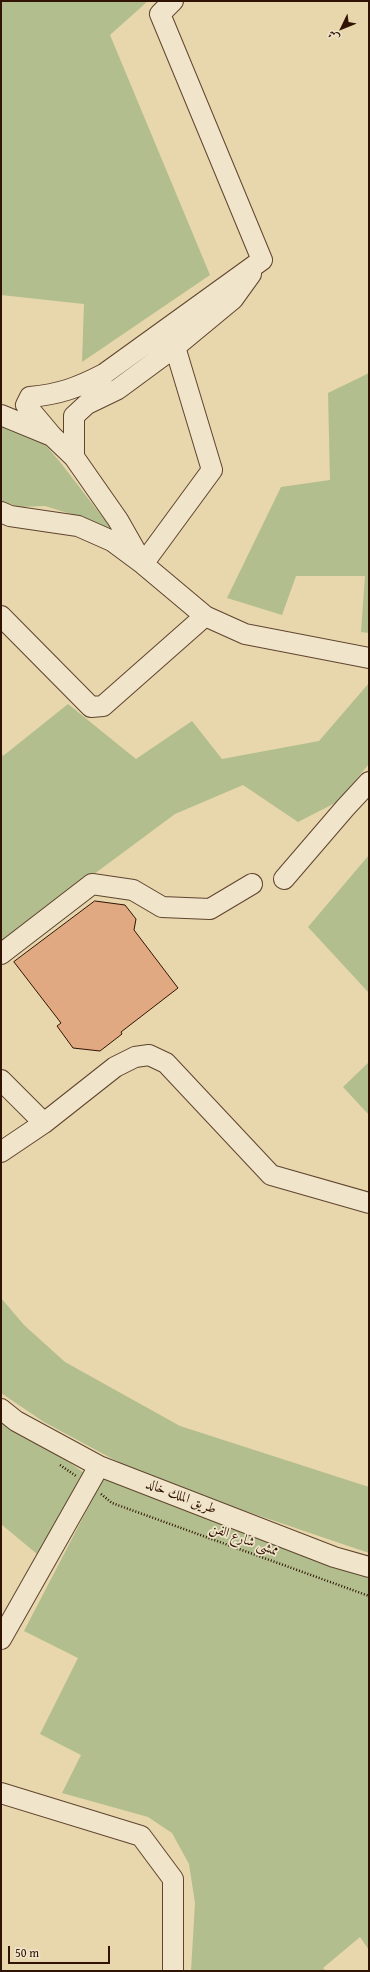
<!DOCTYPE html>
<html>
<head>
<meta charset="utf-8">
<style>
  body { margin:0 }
  #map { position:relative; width:370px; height:1972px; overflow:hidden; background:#e8d6ad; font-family:"Gentium Book Plus",Amiri,serif }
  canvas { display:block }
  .frame { position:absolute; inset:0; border:2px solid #311304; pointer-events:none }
  .north { position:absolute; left:322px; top:8px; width:40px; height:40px; -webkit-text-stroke:3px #f0e4ca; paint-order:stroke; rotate:227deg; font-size:11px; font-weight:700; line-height:16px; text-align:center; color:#311304 }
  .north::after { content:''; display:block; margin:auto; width:14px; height:18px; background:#311304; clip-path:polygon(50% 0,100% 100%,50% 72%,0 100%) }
  .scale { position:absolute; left:8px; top:1946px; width:102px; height:18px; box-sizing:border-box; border:2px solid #311304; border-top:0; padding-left:5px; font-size:12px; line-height:14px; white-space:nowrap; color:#311304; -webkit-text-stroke:3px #f0e4ca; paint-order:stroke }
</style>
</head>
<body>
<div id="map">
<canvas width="370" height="1972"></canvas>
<div class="frame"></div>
<div class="north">ش</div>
<div class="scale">50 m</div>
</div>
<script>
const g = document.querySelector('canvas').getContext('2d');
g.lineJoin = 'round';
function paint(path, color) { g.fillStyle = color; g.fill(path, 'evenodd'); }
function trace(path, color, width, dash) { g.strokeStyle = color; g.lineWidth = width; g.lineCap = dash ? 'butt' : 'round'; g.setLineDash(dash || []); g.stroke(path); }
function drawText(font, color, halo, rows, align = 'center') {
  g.font = font + ' "Gentium Book Plus",Amiri,serif'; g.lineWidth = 3.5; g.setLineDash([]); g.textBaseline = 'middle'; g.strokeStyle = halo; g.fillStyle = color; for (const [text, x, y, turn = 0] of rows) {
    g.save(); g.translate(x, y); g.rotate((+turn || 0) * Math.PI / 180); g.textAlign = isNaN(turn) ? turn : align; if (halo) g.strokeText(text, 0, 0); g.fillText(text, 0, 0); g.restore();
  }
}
paint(new Path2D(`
  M 1,1 L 148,1 L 110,35 L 210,275 L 82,362 L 84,304 L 1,295 Z
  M 369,373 L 369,633 L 361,632 L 365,576 L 296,576 L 282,615 L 227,598 L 281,487 L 330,480 L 328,393 Z
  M 1,425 L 42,441 L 60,462 L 118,537 L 84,518 L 45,506 L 21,507 L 1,502 Z
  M 369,683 L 369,764 L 337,802 L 298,822 L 243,785 L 175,814 L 1,943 L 1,752 L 3,756 L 68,704 L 136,759 L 192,721 L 222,759 L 319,741 Z
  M 369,855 L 369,993 L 308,927 Z
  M 369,1062 L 369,1115 L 343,1087 Z
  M 1,1298 L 24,1325 L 65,1362 L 180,1426 L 369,1487 L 369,1553 L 148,1478 L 44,1422 L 1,1393 Z
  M 1,1413 L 84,1473 L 37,1554 L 1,1524 Z
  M 103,1479 L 369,1572 L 369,1950 L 360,1937 L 323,1968 L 326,1971 L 191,1971 L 195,1903 L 189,1864 L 172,1833 L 148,1817 L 62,1793 L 81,1755 L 40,1734 L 78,1658 L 24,1631 Z`), '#b2be8d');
const building = new Path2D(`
  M 95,901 L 125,905 L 136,919 L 134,930 L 178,988 L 121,1032 L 122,1034 L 100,1051 L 73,1048 L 57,1026 L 61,1023 L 14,962 Z`);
paint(building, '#e1a981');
trace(building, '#311304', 1);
const minor = new Path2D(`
  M 173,1 L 160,14 L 262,260
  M 1,415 L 52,436 L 74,457 L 118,520 L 139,557
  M 52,436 L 26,405 L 30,397 C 60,394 77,388 104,374 L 262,260
  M 74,457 L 74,416 L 87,404 L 118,389 L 175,347 L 233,299 L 251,274
  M 1,512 L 10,516 L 78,526 L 112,541 L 143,564 L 205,616 L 245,634 L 369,658
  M 143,564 L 212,470 L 175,347
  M 1,616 L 91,707 L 103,706 L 205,616
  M 284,879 L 345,808 L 369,782
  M 1,954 L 92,884 L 133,890 L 162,907 L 210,909 L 252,884
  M 1,1080 L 44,1123
  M 1,1152 L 44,1123 L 115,1067 L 135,1057 L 149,1055 L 166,1063 L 271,1175 L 369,1203
  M 1,1409 L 16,1421 L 99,1466 L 334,1557 L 369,1567
  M 1,1639 L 99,1466
  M 1,1793 L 141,1836 L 173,1879 L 173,1971`);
trace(minor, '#5f442e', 22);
trace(new Path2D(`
  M 60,1465 L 76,1476
  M 101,1494 L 112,1503 L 369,1596`), '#311304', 2.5, [1, 2]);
trace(minor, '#f0e4ca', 20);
drawText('14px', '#311304', '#f0e4ca', [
  ["طريق الملك خالد",181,1497,21],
  ["ممشى شارع الفن",244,1540,20]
]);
</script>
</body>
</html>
